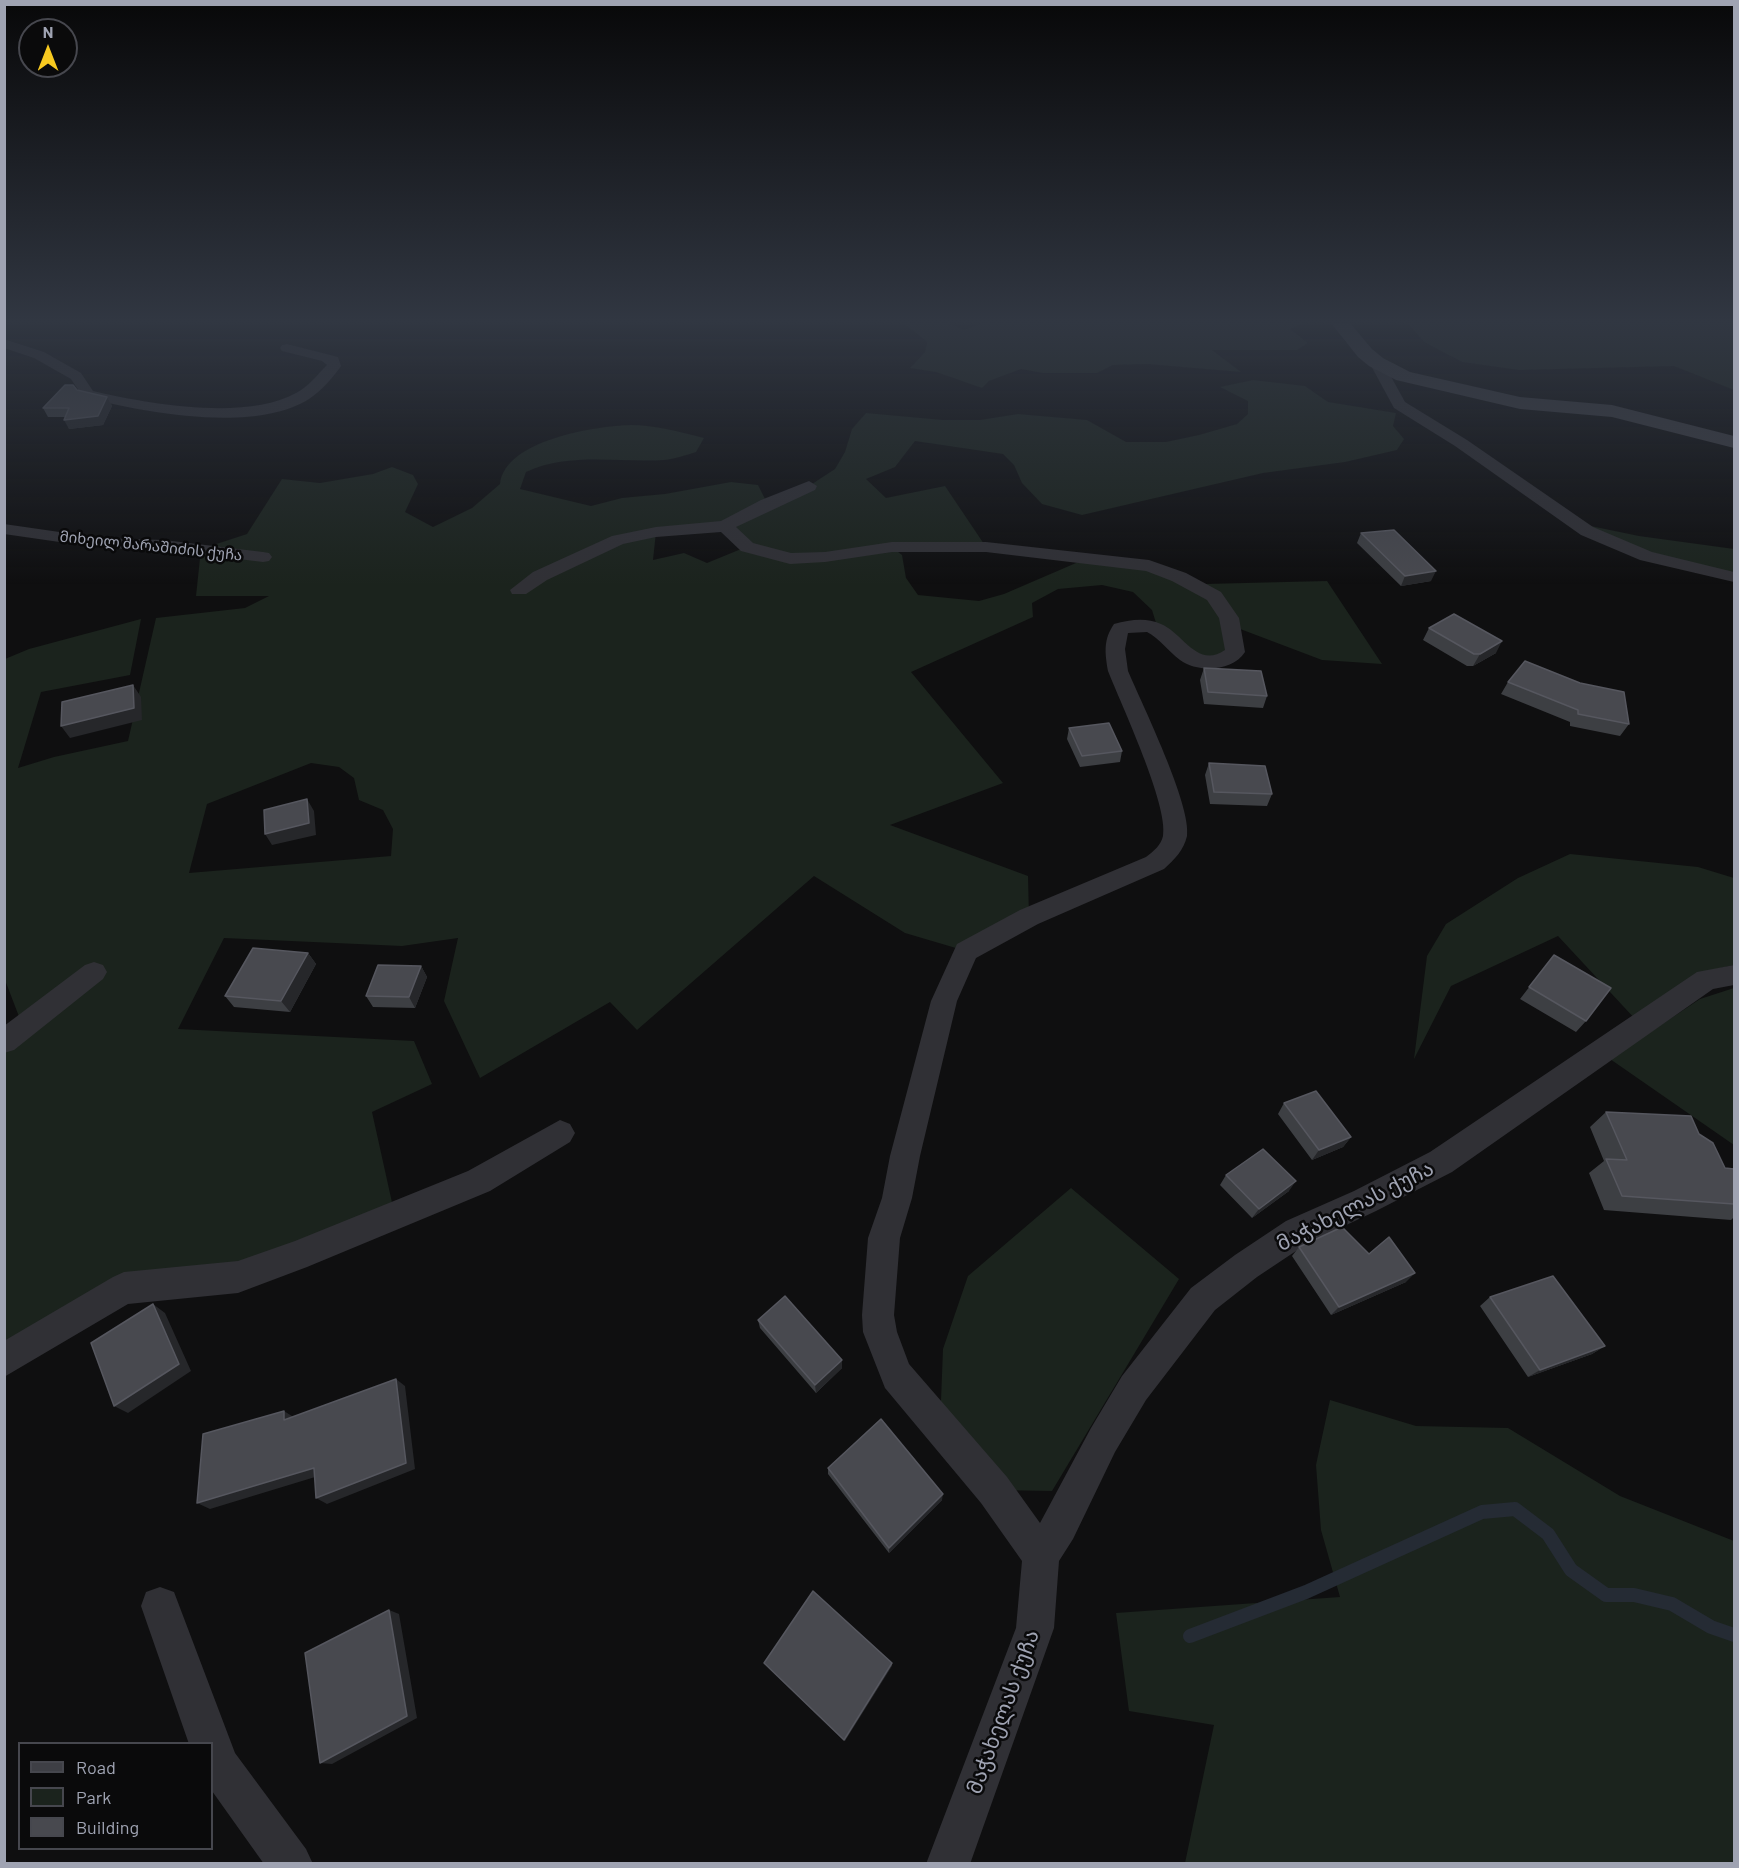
<!DOCTYPE html>
<html>
<head>
<meta charset="utf-8">
<style>
  body { margin:0 }
  #map { position:relative; width:1739px; height:1868px; overflow:hidden; background:#0f0f10; font-family:Barlow,sans-serif }
  canvas { display:block }
  .frame { position:absolute; inset:0; border:6px solid #9fa3b2; pointer-events:none }
  .legend { position:absolute; left:18px; top:1742px; width:195px; height:108px; box-sizing:border-box; background:#0a0a0b; border:2px solid #46474e; margin:0; padding:8px 10px; list-style:none; font-size:18px; color:#9fa3b2 }
  .legend li { display:flex; align-items:center; gap:12px; height:30px }
  .legend b { width:30px; border:2px solid #46474e }
  .north { position:absolute; left:18px; top:18px; width:60px; height:60px; box-sizing:border-box; background:#0a0a0b; border:2px solid #46474e; border-radius:50%; rotate:0deg; font-size:16px; font-weight:700; line-height:24px; text-align:center; color:#9fa3b2 }
  .north::after { content:''; display:block; margin:auto; width:21px; height:27px; background:#f7c920; clip-path:polygon(50% 0,100% 100%,50% 72%,0 100%) }
</style>
</head>
<body>
<div id="map">
<canvas width="1739" height="1868"></canvas>
<div class="frame"></div>
<ul class="legend">
<li><b style="height:8px;background:#3e3f45"></b>Road</li>
<li><b style="height:16px;background:#1b231d"></b>Park</li>
<li><b style="height:16px;background:#48494f"></b>Building</li>
</ul>
<div class="north">N</div>
</div>
<script>
const g = document.querySelector('canvas').getContext('2d');
g.lineJoin = 'round';
function paint(path, color) { g.fillStyle = color; g.fill(path, 'evenodd'); }
function trace(path, color, width, dash) { g.strokeStyle = color; g.lineWidth = width; g.lineCap = dash ? 'butt' : 'round'; g.setLineDash(dash || []); g.stroke(path); }
function drawText(font, color, halo, rows, align = 'center') {
  g.font = font + ' Barlow,"Noto Sans Georgian",sans-serif'; g.lineWidth = 5; g.setLineDash([]); g.textBaseline = 'middle'; g.strokeStyle = halo; g.fillStyle = color; for (const [text, x, y, turn = 0] of rows) {
    g.save(); g.translate(x, y); g.rotate((+turn || 0) * Math.PI / 180); g.textAlign = isNaN(turn) ? turn : align; if (halo) g.strokeText(text, 0, 0); g.fillText(text, 0, 0); g.restore();
  }
}
paint(new Path2D(`
  M 904,323 L 948,323 L 964,330 L 983,323 L 1303,323 L 1290,329 L 1308,343 L 1297,350 L 1212,350 L 1241,372 L 1147,364 L 1113,365 L 1097,373 L 1043,373 L 1021,369 L 989,381 L 982,388 L 936,372 L 910,368 L 925,352 L 927,342 Z
  M 1408,323 L 1734,323 L 1734,390 L 1674,366 L 1519,370 L 1462,362 L 1424,342 Z
  M 1253,380 L 1305,386 L 1328,402 L 1396,413 L 1393,426 L 1404,439 L 1397,450 L 1345,462 L 1263,473 L 1082,515 L 1042,504 L 1022,483 L 1014,465 L 1003,454 L 915,441 L 895,467 L 866,479 L 886,498 L 945,486 L 986,547 L 893,548 L 902,555 L 906,578 L 918,595 L 979,601 L 1004,594 L 1083,560 L 1128,561 L 1205,584 L 1327,581 L 1382,664 L 1322,660 L 1227,624 L 1231,643 L 1221,656 L 1201,657 L 1156,623 L 1152,610 L 1133,592 L 1102,585 L 1058,589 L 1032,603 L 1033,617 L 911,672 L 1003,783 L 890,825 L 1028,876 L 1029,917 L 966,951 L 905,933 L 814,876 L 637,1030 L 610,1002 L 480,1078 L 444,1001 L 458,938 L 402,946 L 224,938 L 178,1029 L 414,1041 L 432,1084 L 372,1112 L 395,1216 L 296,1256 L 124,1288 L 5,1360 L 5,1042 L 23,1027 L 5,980 L 5,659 L 29,649 L 141,619 L 130,675 L 41,692 L 18,768 L 54,757 L 128,741 L 156,618 L 245,608 L 269,596 L 196,596 L 201,549 L 247,534 L 282,479 L 320,483 L 373,474 L 392,467 L 413,475 L 418,484 L 405,512 L 433,527 L 472,508 L 500,484 C 505,440 595,426 631,425 C 654,425 681,432 704,438 L 696,452 C 686,455 675,459 664,460 C 619,463 569,452 526,472 L 520,489 L 591,506 L 622,498 L 665,494 L 731,482 L 758,485 L 767,503 L 809,486 L 835,469 L 845,452 L 852,429 L 866,413 L 943,420 L 980,420 L 1018,414 L 1087,420 L 1126,442 L 1166,442 L 1199,435 L 1237,424 L 1248,414 L 1248,401 L 1220,387 ZM 725,526 L 746,547 L 707,563 L 684,553 L 653,560 L 656,532 ZM 311,763 L 339,767 L 354,778 L 359,800 L 383,810 L 393,829 L 391,856 L 189,873 L 207,804 Z
  M 1576,523 L 1639,536 L 1734,549 L 1734,577 L 1646,556 Z
  M 1570,854 L 1698,867 L 1734,878 L 1734,965 L 1695,974 L 1636,1020 L 1558,936 L 1451,986 L 1414,1059 L 1427,956 L 1446,924 L 1518,878 Z
  M 1734,988 L 1734,1145 L 1610,1059 L 1700,999 Z
  M 1071,1188 L 1179,1279 L 1052,1491 L 994,1490 L 940,1426 L 943,1349 L 968,1276 Z
  M 1330,1400 L 1416,1426 L 1508,1428 L 1620,1496 L 1734,1541 L 1734,1863 L 1185,1863 L 1214,1725 L 1129,1711 L 1116,1613 L 1340,1597 L 1321,1530 L 1316,1465 Z`), '#1b231d');
trace(new Path2D(`
  M 1190,1636 L 1306,1592 L 1482,1512 L 1515,1509 L 1548,1534 L 1571,1570 L 1606,1595 L 1634,1595 L 1672,1604 L 1711,1627 L 1734,1635`), '#252b34', 14);
paint(new Path2D(`
  M 4,339 L 44,352 L 81,373 L 93,391 C 148,404 246,421 296,393 C 308,387 317,375 327,365 L 322,361 L 282,351 L 280,348 L 282,345 L 287,344 L 338,357 L 341,366 C 333,378 321,391 309,399 C 254,434 142,412 83,397 L 71,379 L 34,358 L 4,348 Z
  M 1376,358 L 1383,362 L 1405,402 L 1467,440 L 1593,527 L 1652,552 L 1734,572 L 1734,582 L 1640,560 L 1581,535 L 1455,446 L 1394,408 L 1369,362 Z
  M 809,481 L 817,486 L 815,490 L 736,527 L 753,543 L 791,553 L 825,552 L 892,542 L 986,542 L 1149,560 L 1186,573 L 1221,592 L 1239,618 L 1245,652 C 1232,672 1198,673 1180,660 C 1168,651 1160,639 1147,632 L 1128,633 L 1125,649 L 1128,671 C 1142,704 1192,806 1187,836 C 1184,850 1174,860 1164,869 L 1038,924 L 976,958 L 957,1001 L 920,1156 L 912,1198 L 900,1238 L 894,1315 L 897,1332 L 909,1364 L 1007,1477 L 1040,1523 L 1091,1428 L 1122,1376 L 1191,1288 L 1235,1255 L 1286,1221 L 1354,1191 L 1430,1152 L 1697,972 L 1734,965 L 1734,985 L 1713,989 L 1452,1172 L 1376,1211 L 1308,1243 L 1257,1277 L 1215,1310 L 1146,1400 L 1115,1452 L 1073,1539 L 1059,1561 L 1054,1628 L 970,1864 L 926,1864 L 1016,1628 L 1022,1561 L 981,1503 L 885,1388 L 863,1332 L 862,1315 L 868,1238 L 882,1198 L 890,1156 L 931,1001 L 957,944 L 1020,910 L 1146,857 C 1154,851 1161,845 1163,836 C 1169,806 1121,704 1108,671 C 1105,653 1103,640 1114,624 C 1130,620 1145,617 1161,624 C 1183,633 1197,669 1225,650 L 1219,618 L 1207,600 L 1172,581 L 1146,571 L 986,552 L 892,552 L 825,562 L 790,564 L 741,551 L 721,532 L 656,537 L 623,544 L 547,580 L 526,594 L 512,594 L 510,590 L 533,572 L 612,536 L 656,527 L 721,521 L 761,500 Z
  M 4,524 L 101,538 L 164,540 L 263,552 L 269,553 L 272,557 L 269,561 L 263,562 L 164,550 L 101,548 L 4,534 Z
  M 94,962 L 103,965 L 107,972 L 103,979 L 14,1050 L 4,1053 L 4,1026 L 85,965 Z
  M 560,1120 L 570,1124 L 575,1133 L 570,1142 L 490,1191 L 307,1267 L 238,1293 L 128,1304 L 4,1377 L 4,1341 L 113,1277 L 124,1272 L 238,1261 L 295,1241 L 468,1171 Z
  M 160,1587 L 174,1592 L 235,1753 L 306,1849 L 313,1864 L 264,1864 L 212,1791 L 212,1744 L 189,1744 L 141,1606 L 146,1592 Z`), '#303035');
paint(new Path2D(`
  M 1331,323 L 1350,323 L 1372,349 L 1383,358 L 1410,372 L 1520,397 L 1612,405 L 1734,436 L 1734,448 L 1612,417 L 1520,409 L 1396,380 L 1369,366 L 1358,357 Z`), '#3e3f45');
paint(new Path2D(`
  M 107,397 L 112,406 L 103,425 L 69,429 L 65,417 L 48,417 L 43,408 Z
  M 1361,533 L 1431,581 L 1401,586 L 1357,543 Z
  M 1429,628 L 1496,653 L 1473,666 L 1467,666 L 1423,640 Z
  M 1204,668 L 1267,696 L 1263,708 L 1204,704 L 1200,680 Z
  M 1508,682 L 1629,724 L 1620,736 L 1570,726 L 1570,722 L 1501,694 Z
  M 1069,728 L 1122,751 L 1120,762 L 1080,767 L 1067,739 Z
  M 1209,763 L 1272,794 L 1267,806 L 1210,804 L 1205,775 Z
  M 308,953 L 316,964 L 290,1012 L 234,1007 L 225,996 Z
  M 1554,955 L 1586,1021 L 1576,1032 L 1520,999 Z
  M 421,966 L 427,977 L 415,1008 L 373,1007 L 366,996 Z
  M 1284,1103 L 1351,1137 L 1343,1147 L 1312,1160 L 1278,1114 Z
  M 1606,1112 L 1699,1134 L 1725,1168 L 1734,1169 L 1734,1217 L 1731,1220 L 1604,1210 L 1589,1173 L 1604,1161 L 1590,1127 Z
  M 1226,1175 L 1289,1191 L 1252,1218 L 1220,1185 Z
  M 1299,1247 L 1369,1254 L 1406,1282 L 1331,1315 L 1292,1256 Z
  M 1490,1297 L 1605,1346 L 1592,1354 L 1528,1377 L 1480,1306 Z
  M 758,1320 L 842,1360 L 842,1368 L 816,1393 L 760,1328 Z
  M 828,1468 L 942,1500 L 889,1553 L 828,1474 Z`), '#3d3f43');
paint(new Path2D(`
  M 107,397 L 112,406 L 103,425 L 69,429 L 64,420 Z
  M 1436,571 L 1431,581 L 1401,586 L 1405,576 Z
  M 1502,641 L 1496,653 L 1473,666 L 1480,654 Z
  M 133,685 L 141,697 L 142,720 L 70,738 L 61,726 Z
  M 307,799 L 314,811 L 316,835 L 272,845 L 265,834 Z
  M 308,953 L 316,964 L 290,1012 L 281,1001 Z
  M 421,966 L 427,977 L 415,1008 L 409,997 Z
  M 1351,1137 L 1343,1147 L 1312,1160 L 1319,1150 Z
  M 1296,1181 L 1289,1191 L 1252,1218 L 1259,1209 Z
  M 1415,1273 L 1406,1282 L 1331,1315 L 1339,1307 Z
  M 153,1304 L 165,1313 L 191,1371 L 128,1413 L 114,1406 Z
  M 1605,1346 L 1592,1354 L 1528,1377 L 1540,1370 Z
  M 842,1360 L 842,1368 L 816,1393 L 815,1385 Z
  M 396,1379 L 405,1386 L 415,1469 L 327,1504 L 316,1498 Z
  M 284,1411 L 295,1418 L 284,1420 Z
  M 314,1468 L 325,1474 L 210,1509 L 197,1503 Z
  M 943,1494 L 942,1500 L 889,1553 L 889,1548 Z
  M 389,1610 L 399,1614 L 417,1718 L 332,1764 L 320,1763 Z
  M 892,1663 L 892,1666 L 845,1741 L 844,1740 Z`), '#26272a');
const building = new Path2D(`
  M 65,385 L 73,385 L 77,390 L 107,397 L 98,416 L 64,420 L 69,408 L 43,408 Z
  M 1394,530 L 1436,571 L 1405,576 L 1361,533 Z
  M 1454,614 L 1502,641 L 1480,654 L 1474,654 L 1429,628 Z
  M 1525,661 L 1580,683 L 1624,692 L 1629,724 L 1578,714 L 1578,710 L 1508,682 Z
  M 1204,668 L 1261,671 L 1267,696 L 1208,692 Z
  M 133,685 L 134,708 L 61,726 L 62,702 Z
  M 1109,723 L 1122,751 L 1082,756 L 1069,728 Z
  M 1209,763 L 1265,766 L 1272,794 L 1214,792 Z
  M 307,799 L 309,823 L 265,834 L 264,810 Z
  M 253,948 L 308,953 L 281,1001 L 225,996 Z
  M 1554,955 L 1611,988 L 1586,1021 L 1529,987 Z
  M 378,965 L 421,966 L 409,997 L 366,996 Z
  M 1316,1091 L 1351,1137 L 1319,1150 L 1284,1103 Z
  M 1606,1112 L 1691,1116 L 1699,1134 L 1713,1143 L 1725,1168 L 1734,1169 L 1734,1204 L 1622,1196 L 1606,1159 L 1627,1160 Z
  M 1263,1149 L 1296,1181 L 1259,1209 L 1226,1175 Z
  M 1342,1227 L 1369,1254 L 1389,1237 L 1415,1273 L 1339,1307 L 1299,1247 Z
  M 1553,1276 L 1605,1346 L 1540,1370 L 1490,1297 Z
  M 785,1296 L 842,1360 L 815,1385 L 758,1320 Z
  M 153,1304 L 179,1364 L 114,1406 L 91,1343 Z
  M 396,1379 L 406,1463 L 316,1498 L 314,1468 L 197,1503 L 203,1434 L 284,1411 L 284,1420 Z
  M 881,1419 L 943,1494 L 889,1548 L 828,1468 Z
  M 813,1591 L 892,1663 L 844,1740 L 764,1663 Z
  M 389,1610 L 407,1716 L 320,1763 L 305,1653 Z`);
paint(building, '#48494f');
trace(building, '#56575f', 1.5);
const sky = g.createLinearGradient(0, 0, 0, 585);
sky.addColorStop(0, '#080809');
sky.addColorStop(0.55, '#313742');
sky.addColorStop(1, '#31374200');
g.fillStyle = sky;
g.fillRect(0, 0, 1739, 585);
drawText('15px', '#9fa3b2', '#0a0a0b', [
  ["მიხეილ შარაშიძის ქუჩა",151,546,6]
]);
drawText('21px', '#9fa3b2', '#0a0a0b', [
  ["მაჭახელას ქუჩა",1355,1206,-27],
  ["მაჭახელას ქუჩა",1003,1712,-70]
]);
</script>
</body>
</html>
